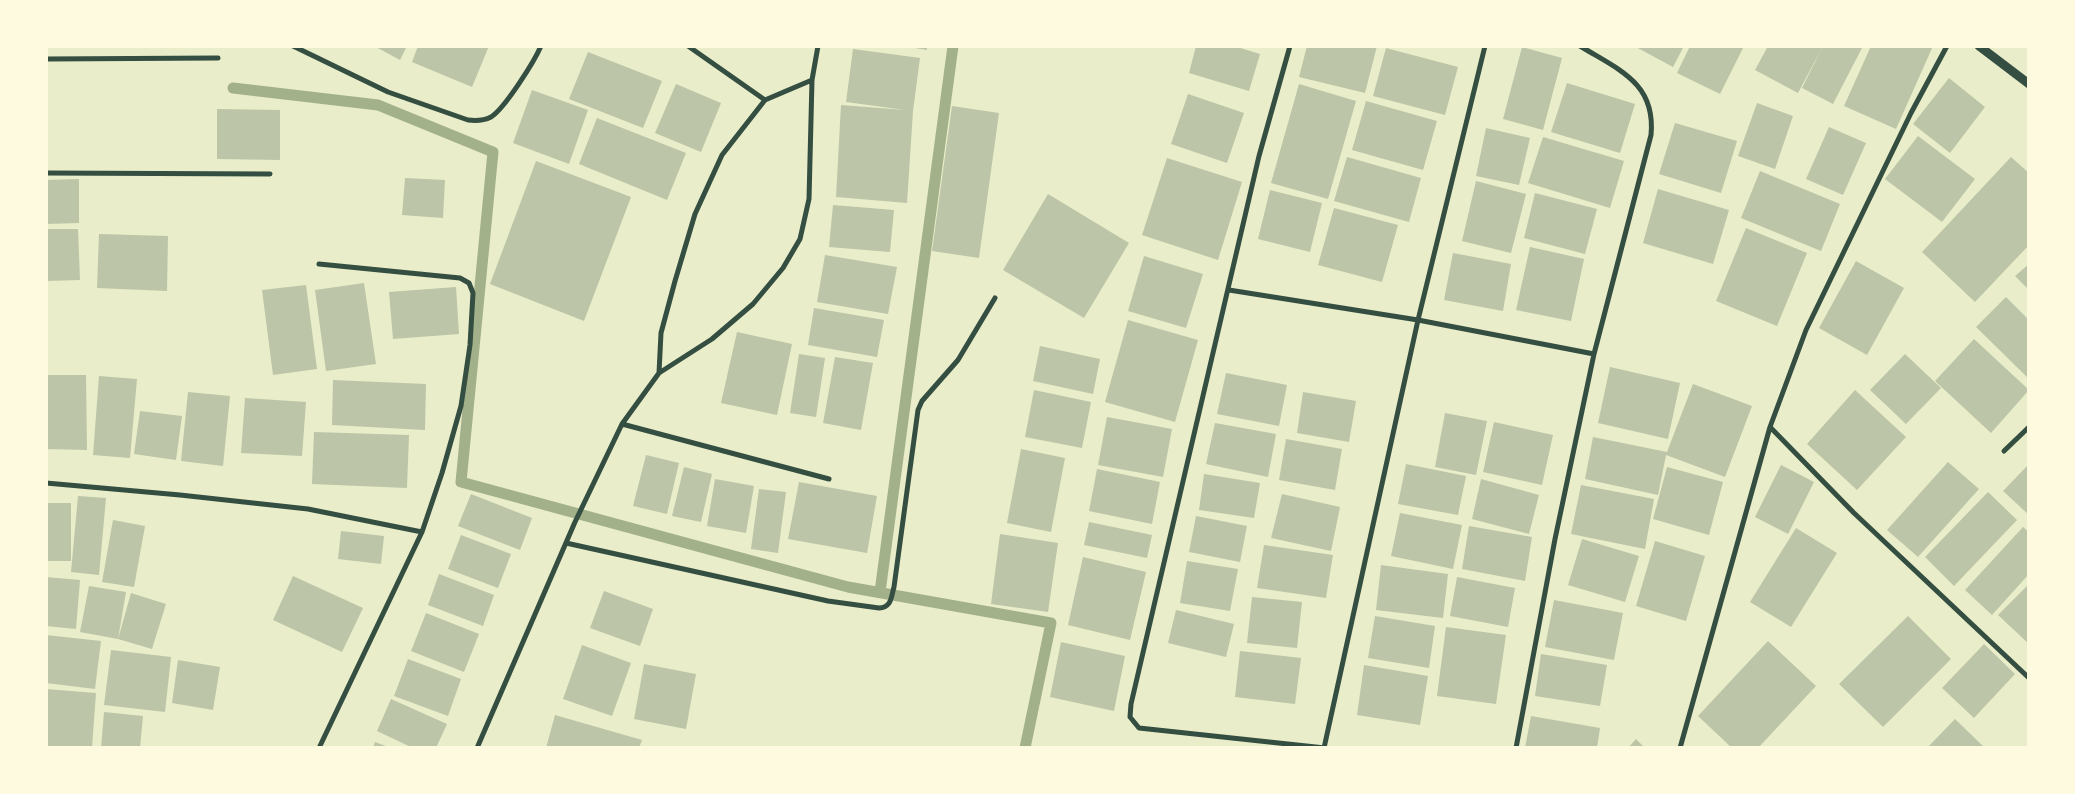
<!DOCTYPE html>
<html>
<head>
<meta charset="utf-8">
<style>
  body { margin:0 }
  #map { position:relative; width:2075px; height:794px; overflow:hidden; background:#e9edc9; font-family:"Public Sans",sans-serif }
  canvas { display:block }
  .frame { position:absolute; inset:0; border:48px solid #fefae0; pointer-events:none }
</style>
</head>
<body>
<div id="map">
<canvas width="2075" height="794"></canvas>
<div class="frame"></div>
</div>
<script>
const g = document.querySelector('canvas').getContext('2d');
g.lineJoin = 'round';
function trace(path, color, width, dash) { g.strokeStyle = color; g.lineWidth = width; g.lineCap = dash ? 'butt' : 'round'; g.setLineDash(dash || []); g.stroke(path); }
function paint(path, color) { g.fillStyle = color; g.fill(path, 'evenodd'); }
trace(new Path2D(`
  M 233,88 L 378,105 L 493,152 L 461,482 L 848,587 L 1051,623 L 1025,748
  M 880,592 L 953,46`), '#a3b18a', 11);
paint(new Path2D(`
  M 374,46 L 407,46 L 400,60 Z
  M 418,46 L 489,46 L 472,87 L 412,62 Z
  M 903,46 L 927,46 L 927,50 Z
  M 1196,46 L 1234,46 L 1260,54 L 1249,91 L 1189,73 Z
  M 1307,46 L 1377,46 L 1365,93 L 1299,77 Z
  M 1634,46 L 1684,46 L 1673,67 Z
  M 1690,46 L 1744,46 L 1720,94 L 1677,73 Z
  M 1768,46 L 1823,46 L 1798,93 L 1755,70 Z
  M 1823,46 L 1863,46 L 1833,104 L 1802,88 Z
  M 1871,46 L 1933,46 L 1896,129 L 1844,106 Z
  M 1522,47 L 1562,58 L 1543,130 L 1503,119 Z
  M 1386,48 L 1458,67 L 1445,115 L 1373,96 Z
  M 853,49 L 920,58 L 913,111 L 907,203 L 836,197 L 841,105 L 905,110 L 846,102 Z
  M 588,52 L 662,81 L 643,128 L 569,99 Z
  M 1949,78 L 1985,107 L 1950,153 L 1913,124 Z
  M 1567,83 L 1635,104 L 1620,153 L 1551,132 Z
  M 676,84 L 721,103 L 701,152 L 655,133 Z
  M 1299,84 L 1356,101 L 1328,199 L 1271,183 Z
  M 532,90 L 588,110 L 569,164 L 513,143 Z
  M 1188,94 L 1244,113 L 1227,163 L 1171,144 Z
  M 1366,101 L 1437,121 L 1423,170 L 1352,150 Z
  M 1757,103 L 1793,116 L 1775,169 L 1738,156 Z
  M 952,106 L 999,113 L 979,258 L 932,251 Z
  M 217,109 L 280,110 L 280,160 L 217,159 Z
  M 597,118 L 686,153 L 667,200 L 579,164 Z
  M 1675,123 L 1737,141 L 1721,193 L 1659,174 Z
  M 1829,127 L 1866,143 L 1843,195 L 1806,179 Z
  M 1486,128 L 1530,138 L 1519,185 L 1476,176 Z
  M 1918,136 L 1975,179 L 1942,222 L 1885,179 Z
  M 1543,137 L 1624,161 L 1610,208 L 1528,183 Z
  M 1347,157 L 1421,178 L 1409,222 L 1334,201 Z
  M 2011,157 L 2029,173 L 2029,245 L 1975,302 L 1922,252 Z
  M 1167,158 L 1242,182 L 1218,260 L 1142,235 Z
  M 536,161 L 631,197 L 584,321 L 490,284 Z
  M 1760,171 L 1840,204 L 1821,251 L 1741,218 Z
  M 405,178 L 445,180 L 443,218 L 402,215 Z
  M 79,179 L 79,223 L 46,224 L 46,180 Z
  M 1476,181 L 1526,194 L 1511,253 L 1462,241 Z
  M 1658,189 L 1729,210 L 1713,264 L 1643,243 Z
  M 1270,190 L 1322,203 L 1310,252 L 1258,239 Z
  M 1535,193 L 1597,209 L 1585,254 L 1524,238 Z
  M 1048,194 L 1129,243 L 1084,318 L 1003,270 Z
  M 833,205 L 894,210 L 890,252 L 829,247 Z
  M 1334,208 L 1398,225 L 1382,282 L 1318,265 Z
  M 1746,228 L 1807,253 L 1777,326 L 1716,301 Z
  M 46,229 L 78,229 L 80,280 L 46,281 Z
  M 99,234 L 168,236 L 167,291 L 97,288 Z
  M 1530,247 L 1584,259 L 1571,321 L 1516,310 Z
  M 1453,253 L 1511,264 L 1503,311 L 1444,300 Z
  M 825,255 L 897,267 L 888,314 L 817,302 Z
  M 1144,256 L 1203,274 L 1186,328 L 1128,311 Z
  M 1856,261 L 1904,288 L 1867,355 L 1819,328 Z
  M 2029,264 L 2029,290 L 2015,276 Z
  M 364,283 L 376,364 L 326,371 L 315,290 Z
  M 306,285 L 317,369 L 273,375 L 262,290 Z
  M 456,287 L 459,334 L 393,339 L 389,292 Z
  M 2006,297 L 2029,320 L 2029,379 L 1976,327 Z
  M 814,308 L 884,320 L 877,357 L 808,345 Z
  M 1128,320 L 1198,340 L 1175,422 L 1105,402 Z
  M 737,332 L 792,344 L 777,415 L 721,403 Z
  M 1974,339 L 2029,390 L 1991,433 L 1935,381 Z
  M 1040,346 L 1100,359 L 1093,394 L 1033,381 Z
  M 799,354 L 825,358 L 816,417 L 790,413 Z
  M 1905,354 L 1941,388 L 1906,424 L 1870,390 Z
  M 835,357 L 873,363 L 861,430 L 823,423 Z
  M 1610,367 L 1680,383 L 1668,439 L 1598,423 Z
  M 1226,373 L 1287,385 L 1279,426 L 1217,414 Z
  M 46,375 L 86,375 L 87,450 L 46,449 Z
  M 99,376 L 137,379 L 130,458 L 93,455 Z
  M 333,380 L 426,384 L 425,430 L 332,425 Z
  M 1693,384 L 1752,406 L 1725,477 L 1666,455 L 1658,495 L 1585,479 L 1593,437 L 1667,452 Z
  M 1034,390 L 1091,402 L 1082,448 L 1025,437 Z
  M 1855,390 L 1906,437 L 1857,490 L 1807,444 Z
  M 188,392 L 230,396 L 223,466 L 181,461 Z
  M 1303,392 L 1356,401 L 1349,442 L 1297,433 Z
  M 245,398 L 306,402 L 302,456 L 241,453 Z
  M 140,411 L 182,416 L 176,460 L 134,454 Z
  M 1445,413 L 1487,421 L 1476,475 L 1435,467 Z
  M 1107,417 L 1172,429 L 1163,477 L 1098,465 Z
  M 1494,422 L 1553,435 L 1542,485 L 1483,472 Z
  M 1215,423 L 1276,434 L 1268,477 L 1206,464 Z
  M 314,432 L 409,435 L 407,488 L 312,484 Z
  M 1286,439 L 1342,449 L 1335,490 L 1279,480 Z
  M 1021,449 L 1065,458 L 1051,532 L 1007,523 Z
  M 646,455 L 679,463 L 667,514 L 633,506 Z
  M 1948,462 L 1979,489 L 1918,557 L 1887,530 Z
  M 1406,464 L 1466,476 L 1458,515 L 1398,504 Z
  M 2029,464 L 2029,515 L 2003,491 Z
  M 1781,465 L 1814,482 L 1788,534 L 1755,517 Z
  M 684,467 L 712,474 L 701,522 L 672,516 Z
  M 1667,467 L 1723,482 L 1709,535 L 1653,519 Z
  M 1097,469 L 1160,482 L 1152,524 L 1089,511 Z
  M 1204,474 L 1260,483 L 1254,518 L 1199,510 Z
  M 715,479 L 754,486 L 746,533 L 707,526 Z
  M 1481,479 L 1539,495 L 1529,534 L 1472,519 Z
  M 799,482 L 877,496 L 867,553 L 788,539 Z
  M 1581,485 L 1654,499 L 1645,549 L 1571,534 Z
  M 759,489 L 786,492 L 778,553 L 751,549 Z
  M 1988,492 L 2017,520 L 1954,586 L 1925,557 Z
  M 471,494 L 532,518 L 520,550 L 458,526 Z
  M 1282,494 L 1340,507 L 1331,551 L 1271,538 Z
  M 78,496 L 106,498 L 99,575 L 71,572 Z
  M 46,503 L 71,503 L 71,561 L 46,561 Z
  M 1400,513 L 1462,525 L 1453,569 L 1391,556 Z
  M 1196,516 L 1247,526 L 1240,562 L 1189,552 Z
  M 113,520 L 145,526 L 134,587 L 102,582 Z
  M 1089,522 L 1152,535 L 1147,558 L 1084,545 Z
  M 1469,526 L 1532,537 L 1525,581 L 1462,569 Z
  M 2023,527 L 2029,532 L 2029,574 L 1992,615 L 1965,590 Z
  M 1796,528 L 1837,553 L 1791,627 L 1750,602 Z
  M 341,531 L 384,536 L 381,564 L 338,559 Z
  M 1000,534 L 1058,543 L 1048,612 L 991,604 Z
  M 461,535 L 511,554 L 498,588 L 448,569 Z
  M 1582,539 L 1639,556 L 1625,602 L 1568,585 Z
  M 1655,541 L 1705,556 L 1686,621 L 1636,606 Z
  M 1264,545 L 1333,555 L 1326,598 L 1257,588 Z
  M 1083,557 L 1146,572 L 1130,640 L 1068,625 Z
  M 1187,561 L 1238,569 L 1230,611 L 1180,603 Z
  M 1381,565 L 1448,574 L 1443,618 L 1376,610 Z
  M 439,574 L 494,595 L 483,626 L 428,605 Z
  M 293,576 L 363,608 L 342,652 L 273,620 Z
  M 46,577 L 80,580 L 76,629 L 46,626 Z
  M 1457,577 L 1515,588 L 1508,627 L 1450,616 Z
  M 2029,584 L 2029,644 L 1998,615 Z
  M 89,586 L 126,592 L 118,639 L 80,632 Z
  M 604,591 L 653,609 L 640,646 L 590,628 Z
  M 131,593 L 166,604 L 152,649 L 118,639 Z
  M 1252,597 L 1302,602 L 1297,648 L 1247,643 Z
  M 1554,600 L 1623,613 L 1614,660 L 1545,647 Z
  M 1176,610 L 1234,624 L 1226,657 L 1168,643 Z
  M 426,613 L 479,634 L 464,672 L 411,651 Z
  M 1375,616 L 1435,626 L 1429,668 L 1368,658 Z
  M 1908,616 L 1951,659 L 1883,727 L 1839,684 Z
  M 1446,627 L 1506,635 L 1496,704 L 1437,696 Z
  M 46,635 L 101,641 L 95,689 L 46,683 Z
  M 1768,641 L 1816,686 L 1758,748 L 1732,748 L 1698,716 Z
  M 1061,642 L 1125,656 L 1114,711 L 1050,697 Z
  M 1984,644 L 2015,674 L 1974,718 L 1942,688 Z
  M 582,645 L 631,663 L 612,716 L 563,699 Z
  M 111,650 L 171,657 L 165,712 L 104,705 Z
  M 1240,651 L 1301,658 L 1295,704 L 1235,697 Z
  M 1541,654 L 1607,665 L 1600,706 L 1535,696 Z
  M 408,659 L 461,679 L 448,716 L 394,696 Z
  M 178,660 L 220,667 L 213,710 L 172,703 Z
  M 644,664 L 696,674 L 686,729 L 634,719 Z
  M 1364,665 L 1428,676 L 1420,725 L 1357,715 Z
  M 46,689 L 96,693 L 92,748 L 46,748 Z
  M 391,699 L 447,724 L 436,748 L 413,748 L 377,731 Z
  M 104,712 L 143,716 L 140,748 L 101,748 Z
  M 555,715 L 642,740 L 639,748 L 546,748 Z
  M 1531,716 L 1600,728 L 1597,748 L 1525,748 Z
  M 1955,719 L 1985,748 L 1927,748 Z
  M 1636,739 L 1645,748 L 1628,748 Z
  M 375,742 L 391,748 L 373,748 Z`), '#bcc5a7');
trace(new Path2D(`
  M 293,46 L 388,92 L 468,120 C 476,121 483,121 491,117 C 505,108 534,62 541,46
  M 688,46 L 765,100
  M 1290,46 L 1259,156 L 1131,704 L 1130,717 L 1139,728 L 1325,748
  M 46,59 L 218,58
  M 46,173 L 270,174
  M 319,264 L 460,278 L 469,283 L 473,293 L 470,345 L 461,406 L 442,473 L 422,532 L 319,748
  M 1229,290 L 1418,320 L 1594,354
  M 659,373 L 661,333 L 675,281 L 695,214 L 722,155 L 765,100 L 812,80
  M 622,424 L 829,479
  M 1770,427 L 1854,513 L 2029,678
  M 2004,451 L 2029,427
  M 46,483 L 180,495 L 308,509 L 422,532
  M 566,543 L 828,601 L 879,608 C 892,607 891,597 894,587 L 918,410 L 922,401 L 958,360 L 995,298
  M 477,748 L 575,522 L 622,424 L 659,373 L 712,339 L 753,304 L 783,268 L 800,239 L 809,199 L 812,80 L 818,46
  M 1324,748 L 1418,320 L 1485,46
  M 1516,748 L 1555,539 L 1594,354 L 1651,135 C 1656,83 1619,70 1580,46
  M 1680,748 L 1770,427 L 1806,330 L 1911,113 L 1947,46`), '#344e41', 5);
trace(new Path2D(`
  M 1979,46 L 2029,84`), '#344e41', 9);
</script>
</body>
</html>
